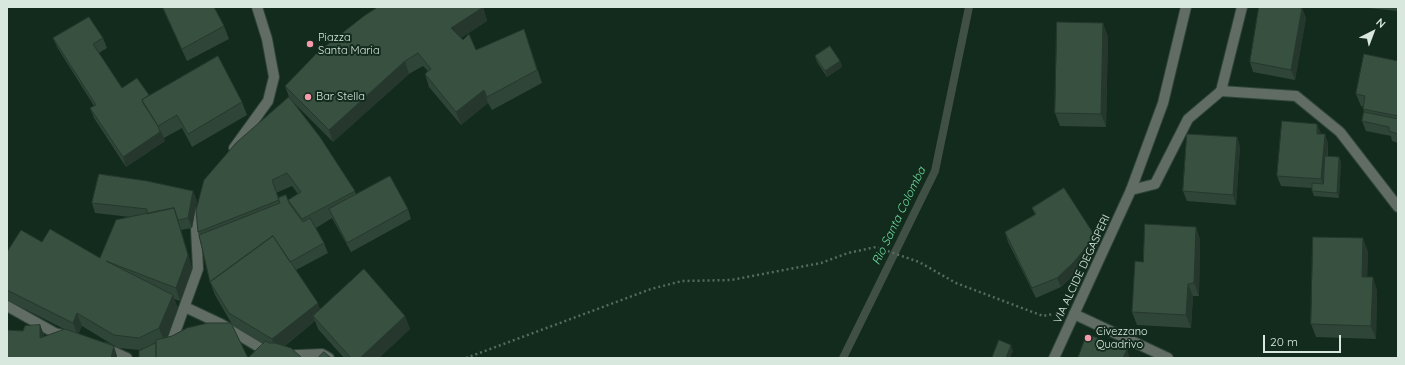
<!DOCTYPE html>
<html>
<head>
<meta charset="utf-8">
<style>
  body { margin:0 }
  #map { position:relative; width:1405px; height:365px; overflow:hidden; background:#122b1d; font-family:Quicksand,sans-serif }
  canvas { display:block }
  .frame { position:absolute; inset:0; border:8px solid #d9e8de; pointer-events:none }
  .north { position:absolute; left:1353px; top:12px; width:40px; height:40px; -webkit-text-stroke:3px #122b1d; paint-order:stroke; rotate:42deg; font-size:11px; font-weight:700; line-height:16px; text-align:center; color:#d9e8de }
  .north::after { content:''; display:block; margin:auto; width:14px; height:18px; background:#d9e8de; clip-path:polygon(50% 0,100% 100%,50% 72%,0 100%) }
  .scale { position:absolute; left:1263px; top:335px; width:78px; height:18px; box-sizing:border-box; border:2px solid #d9e8de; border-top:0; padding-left:5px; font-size:12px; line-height:14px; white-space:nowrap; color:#d9e8de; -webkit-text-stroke:3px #122b1d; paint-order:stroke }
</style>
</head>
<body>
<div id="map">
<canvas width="1405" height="365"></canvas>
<div class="frame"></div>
<div class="north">N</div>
<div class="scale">20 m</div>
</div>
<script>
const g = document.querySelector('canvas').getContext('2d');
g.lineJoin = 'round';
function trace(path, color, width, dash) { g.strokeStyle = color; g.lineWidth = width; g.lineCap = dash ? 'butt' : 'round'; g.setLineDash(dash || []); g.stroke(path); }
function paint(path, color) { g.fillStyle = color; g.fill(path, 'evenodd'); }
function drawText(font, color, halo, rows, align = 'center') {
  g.font = font + ' Quicksand,sans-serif'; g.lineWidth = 4; g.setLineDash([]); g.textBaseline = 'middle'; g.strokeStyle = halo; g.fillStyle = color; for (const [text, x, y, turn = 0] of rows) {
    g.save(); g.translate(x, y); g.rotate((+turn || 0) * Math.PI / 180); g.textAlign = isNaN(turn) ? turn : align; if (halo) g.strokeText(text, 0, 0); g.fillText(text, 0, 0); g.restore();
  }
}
trace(new Path2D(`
  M 843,358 L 935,171 L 969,7`), '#415045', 8);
const service = new Path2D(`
  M 1221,91 L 1242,7
  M 1074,314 L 1168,358`);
const pedestrian = new Path2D(`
  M 234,148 L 268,101 L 274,77 L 267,39 L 257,7
  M 165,345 L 172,341 L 198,269 L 196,228 L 199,212`);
const minor = new Path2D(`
  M 1131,190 L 1155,184 L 1188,119 L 1221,91 L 1296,96 L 1340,132 L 1398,207
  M 7,306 L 55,333 L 67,336
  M 185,307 L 221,324 L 274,356 L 322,354 L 329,358
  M 105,348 L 127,358`);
const tertiary = new Path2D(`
  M 1054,358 L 1131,190 L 1163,103 L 1186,7`);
trace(service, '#2e4538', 12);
trace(pedestrian, '#2e4538', 12);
trace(minor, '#2e4538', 12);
trace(tertiary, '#2e4538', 12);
trace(new Path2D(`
  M 466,358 L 651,289 L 682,281 L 731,280 L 821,263 L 848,253 L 876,247 L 919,262 L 956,283 L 1043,316 L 1053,314`), '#556b5e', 2.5, [2, 3]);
trace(service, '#606c64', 10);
trace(pedestrian, '#606c64', 10);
trace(minor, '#606c64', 10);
trace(tertiary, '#606c64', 10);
paint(new Path2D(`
  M 162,7 L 214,7 L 224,26 L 229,39 L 187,61 Z
  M 378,7 L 483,7 L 487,21 L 461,38 L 476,50 L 524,29 L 542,83 L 492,110 L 488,103 L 461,125 L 429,87 L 425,74 L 428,71 L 423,66 L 409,74 L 333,142 L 294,103 L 355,191 L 356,194 L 408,209 L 411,219 L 351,252 L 332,218 L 316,228 L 324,243 L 328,253 L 296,270 L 320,309 L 405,316 L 410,329 L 379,358 L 344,358 L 318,329 L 315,321 L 285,346 L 263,344 L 233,326 L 215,295 L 210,282 L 198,232 L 289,97 L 285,86 ZM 292,186 L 298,194 L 288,200 L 278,198 L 276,193 Z
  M 1367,7 L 1398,7 L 1398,11 L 1368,8 Z
  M 1302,8 L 1306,18 L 1295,80 L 1253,72 L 1250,62 Z
  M 1108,36 L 1106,127 L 1060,126 L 1055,113 Z
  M 53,38 L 103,38 L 107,48 L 99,53 L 122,88 L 149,95 L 242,102 L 247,115 L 192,147 L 182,128 L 164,138 L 165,141 L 126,167 L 94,118 L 90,108 L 94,106 L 57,47 Z
  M 815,56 L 840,61 L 842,67 L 827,77 L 817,62 Z
  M 1398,61 L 1398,143 L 1392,141 L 1391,136 L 1366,131 L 1362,121 L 1364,112 L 1363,109 L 1363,107 L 1361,106 L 1356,94 Z
  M 1317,124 L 1321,134 L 1325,134 L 1328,144 L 1328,156 L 1339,157 L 1341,162 L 1339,198 L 1314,196 L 1312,191 L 1312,188 L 1281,186 L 1277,176 Z
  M 1237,137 L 1240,147 L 1236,205 L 1187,201 L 1183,191 Z
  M 193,191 L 197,201 L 192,228 L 181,230 L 192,268 L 180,301 L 174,299 L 178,308 L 166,338 L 172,336 L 208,323 L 140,350 L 118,348 L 82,326 L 78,334 L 117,356 L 7,358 L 23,331 L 40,325 L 44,335 L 44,337 L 66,330 L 7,300 L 7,252 L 42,242 L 100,258 L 130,217 L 95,213 L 92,203 Z
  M 1032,208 L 1095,236 L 1098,246 L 1077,272 L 1061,287 L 1036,298 L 1008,242 L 1005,232 L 1035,215 Z
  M 1196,227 L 1200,240 L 1199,296 L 1193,296 L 1191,328 L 1137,325 L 1132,312 L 1143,262 Z
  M 1368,251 L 1367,277 L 1377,290 L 1376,339 L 1316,337 L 1311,324 Z`), '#2f4537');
paint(new Path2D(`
  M 482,7 L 483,7 L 487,21 L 456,41 L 451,28 Z
  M 1302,8 L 1306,18 L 1295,80 L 1291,70 Z
  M 1103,23 L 1108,36 L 1106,127 L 1101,114 Z
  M 405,61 L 409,74 L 333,142 L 329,130 Z
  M 840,61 L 842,67 L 827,77 L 825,71 Z
  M 484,90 L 488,103 L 461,125 L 456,112 Z
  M 1317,124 L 1321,133 L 1320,144 L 1317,134 Z
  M 161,131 L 165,141 L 126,167 L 123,157 Z
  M 1325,134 L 1328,144 L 1325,189 L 1321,179 Z
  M 1237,137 L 1240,147 L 1236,205 L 1233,195 Z
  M 1339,157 L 1341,162 L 1339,198 L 1337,193 Z
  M 193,191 L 197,201 L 192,228 L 188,218 Z
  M 178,220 L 181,230 L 192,268 L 180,301 L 176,288 Z
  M 1196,227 L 1200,240 L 1199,296 L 1194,283 Z
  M 1095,236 L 1098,246 L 1077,272 L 1061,287 L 1057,278 Z
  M 1363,238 L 1368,251 L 1367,289 L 1362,277 Z
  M 1373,277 L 1377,290 L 1376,339 L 1371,326 Z
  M 1188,284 L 1193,296 L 1191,328 L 1186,315 Z
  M 173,295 L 178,308 L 164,341 L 159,328 Z
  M 318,303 L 322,315 L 313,316 L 315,321 L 277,352 L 272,339 Z
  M 77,313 L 82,326 L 78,336 L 73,323 Z
  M 405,316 L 410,329 L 379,358 L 360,358 Z
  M 40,325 L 44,335 L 43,348 L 40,338 Z
  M 1011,345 L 1013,351 L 1010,358 L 1006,358 Z
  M 114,346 L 117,356 L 117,358 L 111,358 Z
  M 1127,349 L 1130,358 L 1123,358 Z`), '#26382d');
const building = new Path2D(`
  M 163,7 L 214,7 L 224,26 L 182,49 Z
  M 378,7 L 482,7 L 482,8 L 451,28 L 463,40 L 469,34 L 476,50 L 524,29 L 537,70 L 487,97 L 484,90 L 456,112 L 425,74 L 431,69 L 418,53 L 405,61 L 329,130 L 285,86 L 318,52 L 364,16 Z
  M 1259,7 L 1294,7 L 1302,8 L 1291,70 L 1250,62 Z
  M 89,17 L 103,38 L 93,44 L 122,88 L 137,78 L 149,95 L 142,100 L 143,103 L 158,126 L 160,132 L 123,157 L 90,108 L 96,105 L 53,38 Z
  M 1057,22 L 1103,23 L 1101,114 L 1055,113 Z
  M 830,46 L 840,61 L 825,71 L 815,56 Z
  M 1364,54 L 1398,61 L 1398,116 L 1363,109 L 1365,96 L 1356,94 Z
  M 218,56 L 242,102 L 188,134 L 177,115 L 158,126 L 142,100 Z
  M 289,97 L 320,137 L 355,191 L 302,219 L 288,200 L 301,192 L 287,173 L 272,180 L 279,200 L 198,232 L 196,210 L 204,180 L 236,143 Z
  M 1364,112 L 1398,119 L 1398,134 L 1389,131 L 1389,127 L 1362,121 Z
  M 1282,121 L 1317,124 L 1317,134 L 1325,134 L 1321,179 L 1277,176 Z
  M 1187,134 L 1237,137 L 1233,195 L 1183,191 Z
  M 1325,156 L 1339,157 L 1337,193 L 1312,191 L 1312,183 L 1323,184 Z
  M 99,174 L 147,181 L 193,191 L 188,218 L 178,220 L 174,208 L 147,214 L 147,209 L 92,203 Z
  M 390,176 L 408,209 L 347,243 L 329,209 Z
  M 1064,188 L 1095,236 L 1074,262 L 1057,278 L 1032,288 L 1005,232 L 1036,214 L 1032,208 Z
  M 286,195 L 289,203 L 303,222 L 310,218 L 324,243 L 290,262 L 273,236 L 210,282 L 199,235 L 280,203 L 278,198 Z
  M 174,208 L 188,255 L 176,288 L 106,261 L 173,295 L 159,328 L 139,338 L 114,335 L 77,313 L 73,323 L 7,290 L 7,252 L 21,230 L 42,242 L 50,229 L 100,258 L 116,220 Z
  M 1145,224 L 1196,227 L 1194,283 L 1188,284 L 1186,315 L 1132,312 L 1135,261 L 1143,262 Z
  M 273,236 L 318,303 L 272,339 L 229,313 L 210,282 Z
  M 1313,237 L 1363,238 L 1362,277 L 1373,277 L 1371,326 L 1311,324 Z
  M 364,269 L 405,316 L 360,358 L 351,358 L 313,316 Z
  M 208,323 L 231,323 L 248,358 L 156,358 L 156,340 L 172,336 L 187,328 Z
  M 40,325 L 40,338 L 65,329 L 114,346 L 111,358 L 7,358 L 7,330 L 23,331 L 25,326 Z
  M 1087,334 L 1127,349 L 1123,358 L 1078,358 Z
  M 999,340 L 1011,345 L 1006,358 L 992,358 Z
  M 266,341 L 269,343 L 275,343 L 291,348 L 302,358 L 248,358 Z
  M 156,343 L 156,358 L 139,358 L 139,351 Z
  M 324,352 L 331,358 L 318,358 Z`);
paint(building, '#375040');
trace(building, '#26382d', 1);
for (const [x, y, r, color] of [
  [310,44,4,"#f39aab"],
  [308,97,4,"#f39aab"],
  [1088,338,4,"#f39aab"]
]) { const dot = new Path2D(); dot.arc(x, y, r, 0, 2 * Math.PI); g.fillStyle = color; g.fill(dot); trace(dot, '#122b1d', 1.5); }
drawText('11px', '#d9e8de', '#122b1d', [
  ["Piazza",318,38],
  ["Santa Maria",318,51],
  ["Bar Stella",316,97],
  ["Civezzano",1096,332],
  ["Quadrivo",1096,345]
], 'left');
drawText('11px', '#d9e8de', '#122b1d', [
  ["VIA ALCIDE DEGASPERI",1082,269,-65]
]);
drawText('italic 12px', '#6fdc9f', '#122b1d', [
  ["Rio Santa Colomba",899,216,-64]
]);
</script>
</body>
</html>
